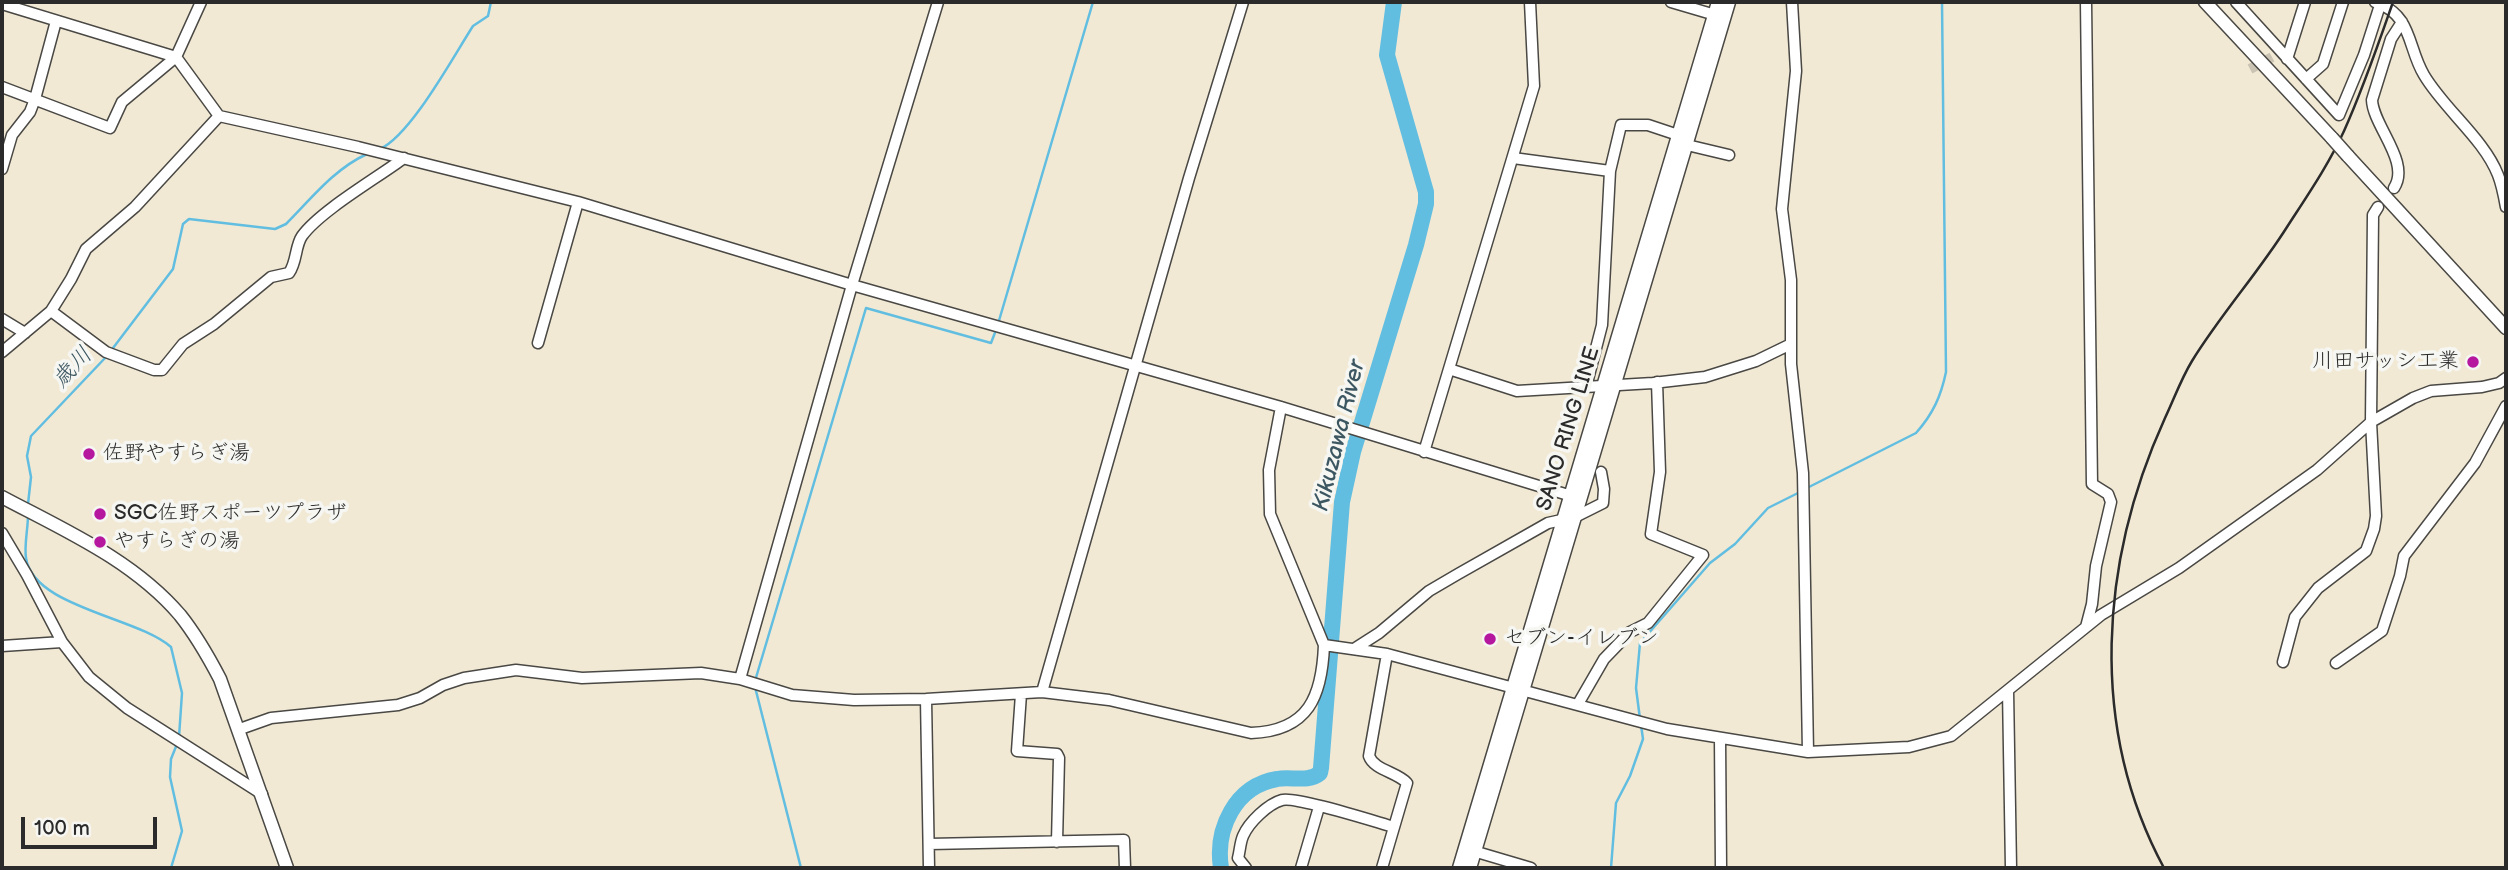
<!DOCTYPE html>
<html>
<head>
<meta charset="utf-8">
<style>
  body { margin:0 }
  #map { position:relative; width:2508px; height:870px; overflow:hidden; background:#f2e9d5; font-family:"Balsamiq Sans",sans-serif }
  canvas { display:block }
  .frame { position:absolute; inset:0; border:4px solid #2b2b2b; pointer-events:none }
  .scale { position:absolute; left:21px; top:817px; width:136px; height:32px; box-sizing:border-box; border:4px solid #2b2b2b; border-top:0; padding-left:9px; font-size:21px; line-height:24px; white-space:nowrap; color:#2b2b2b; -webkit-text-stroke:5px #f6f6f2; paint-order:stroke }
</style>
</head>
<body>
<div id="map">
<canvas width="2508" height="870"></canvas>
<div class="frame"></div>
<div class="scale">100 m</div>
</div>
<script>
const g = document.querySelector('canvas').getContext('2d');
g.lineJoin = 'round';
function trace(path, color, width, dash) { g.strokeStyle = color; g.lineWidth = width; g.lineCap = dash ? 'butt' : 'round'; g.setLineDash(dash || []); g.stroke(path); }
function drawText(font, color, halo, rows, align = 'center') {
  g.font = font + ' "Balsamiq Sans","Klee One",sans-serif'; g.lineWidth = 7; g.setLineDash([]); g.textBaseline = 'middle'; g.strokeStyle = halo; g.fillStyle = color; for (const [text, x, y, turn = 0] of rows) {
    g.save(); g.translate(x, y); g.rotate((+turn || 0) * Math.PI / 180); g.textAlign = isNaN(turn) ? turn : align; if (halo) g.strokeText(text, 0, 0); g.fillText(text, 0, 0); g.restore();
  }
}
trace(new Path2D(`
  M 380,149 C 411,135 453,57 473,26 L 488,16 L 491,2
  M 998,324 L 1093,2
  M 110,352 L 173,269 L 183,224 L 189,219 L 275,229 L 286,224 C 311,199 334,169 367,154
  M 1805,489 L 1916,433 C 1933,414 1941,396 1946,372 L 1942,2
  M 28,504 L 31,477 L 27,456 L 31,436 L 106,357
  M 28,515 C 28,529 24,545 26,558 C 33,607 137,617 171,647 L 182,693 L 179,737
  M 755,681 L 866,308 L 991,343 L 996,330
  M 755,687 L 801,868
  M 1640,719 L 1636,688 L 1640,643 L 1710,563 L 1735,544 L 1768,508 L 1800,492
  M 171,868 L 182,831 L 170,777 L 171,759 L 177,744
  M 1611,868 L 1616,803 L 1630,776 L 1643,739 L 1641,725`), '#62bee0', 2.5);
trace(new Path2D(`
  M 1221,868 C 1215,829 1235,786 1277,779 C 1291,776 1308,783 1320,773 L 1321,768 L 1342,502 L 1353,452 L 1416,245 L 1426,204 L 1426,192 L 1387,55 L 1394,2`), '#62bee0', 16);
trace(new Path2D(`
  M 2250,69 L 2278,54`), '#cac3b3', 10, [10, 5]);
const minor = new Path2D(`
  M 1671,2 L 1722,17
  M 1792,2 L 1796,71 L 1782,209 L 1791,280 L 1791,364 L 1803,473 L 1808,752
  M 2236,2 L 2339,115 L 2364,55 L 2381,2
  M 2375,2 C 2413,15 2407,47 2424,75 C 2444,109 2484,139 2498,175 C 2502,185 2504,196 2506,207
  M 2,4 L 176,57 L 219,116 L 358,147 L 578,202 L 852,285 L 1281,407 L 1578,498
  M 2287,59 L 2305,2
  M 2306,79 L 2323,64 L 2343,2
  M 2,87 L 110,128 L 122,102 L 176,57 L 201,2
  M 1513,158 L 1610,171
  M 2,169 L 12,135 L 30,112 L 35,99 L 56,21
  M 2394,188 C 2411,162 2373,126 2372,100 L 2391,39 L 2402,22
  M 51,311 L 106,352 L 154,370 L 162,370 L 183,344 L 214,324 L 271,277 L 289,273 C 297,262 295,246 302,236 C 320,211 377,178 404,158
  M 2,319 L 25,333
  M 538,343 L 578,202
  M 2,352 L 51,311 L 71,279 L 86,249 L 135,207 L 219,116
  M 1449,369 L 1517,391 L 1653,383 L 1705,377 L 1756,361 L 1791,344
  M 1586,387 L 1602,325 L 1610,171 L 1621,125 L 1648,125 L 1678,135 L 1687,145 L 1729,155
  M 1424,452 L 1534,86 L 1530,2
  M 2,533 L 27,575 L 62,642 L 89,677 L 127,708 L 262,794
  M 2086,627 L 2092,604 L 2096,566 L 2111,502 L 2108,494 L 2092,484 L 2086,2
  M 1324,645 L 1387,654 L 1667,729 L 1808,752 L 1909,747 L 1951,736 L 2101,615 L 2179,568 L 2317,470 L 2371,422 L 2413,398 L 2431,391 L 2482,387 L 2499,383 L 2506,378
  M 2,646 L 62,642
  M 1354,649 L 1379,633 L 1429,591 L 1458,574 L 1548,523 L 1575,517 L 1603,503 L 1604,489 L 1601,472
  M 2283,662 L 2295,617 L 2318,588 L 2366,551 L 2374,529 L 2376,516 L 2371,422 L 2373,215 L 2378,207
  M 2336,663 L 2382,631 L 2400,576 L 2404,556 L 2475,463 L 2506,406
  M 740,679 L 852,285 L 938,2
  M 2008,690 L 2011,868
  M 1042,692 L 1189,178 L 1243,2
  M 1021,694 L 1017,751 L 1057,754 L 1059,758 L 1057,842
  M 926,699 L 929,868
  M 1578,704 L 1604,659 L 1630,632 L 1648,623 L 1703,555 L 1651,534 L 1660,472 L 1657,382
  M 240,729 L 271,718 L 398,705 L 420,698 L 443,685 L 464,678 L 516,670 L 582,678 L 701,673 L 740,679 L 792,695 L 854,700 L 926,699 L 1042,692 L 1109,700 L 1251,733 C 1309,731 1322,696 1324,645 L 1270,514 L 1269,470 L 1281,407
  M 1720,738 L 1721,868
  M 929,844 L 1124,840 L 1125,868
  M 1470,850 L 1531,868
  M 1246,868 L 1238,858 C 1240,851 1240,843 1243,836 C 1249,822 1268,804 1282,800 C 1295,796 1376,822 1394,827
  M 1301,868 L 1319,807
  M 1382,868 L 1407,783 C 1397,772 1374,770 1369,756 L 1387,654`);
const major = new Path2D(`
  M 2205,2 L 2332,138
  M 2348,156 L 2506,328
  M 2,497 C 64,530 133,560 180,615 C 196,635 208,656 220,679 L 287,868
  M 1459,868 L 1718,2
  M 1470,868 L 1729,2`);
trace(minor, '#494844', 13);
trace(major, '#494844', 15);
trace(minor, '#fff', 10);
trace(major, '#fff', 12);
trace(new Path2D(`
  M 2164,868 C 2088,727 2100,561 2165,418 C 2174,399 2181,379 2192,361 C 2221,314 2258,273 2287,227 C 2307,196 2329,164 2344,131 C 2363,89 2378,45 2393,2`), '#2b2b2b', 2.5);
const majorBridge = new Path2D(`
  M 2332,138 L 2348,156`);
trace(majorBridge, '#494844', 15, []);
trace(majorBridge, '#fff', 12);
for (const [x, y, r, color] of [
  [2473,362,7,"#b5179e"],
  [89,454,7,"#b5179e"],
  [100,514,7,"#b5179e"],
  [100,542,7,"#b5179e"],
  [1490,639,7,"#b5179e"]
]) { const dot = new Path2D(); dot.arc(x, y, r, 0, 2 * Math.PI); g.fillStyle = color; g.fill(dot); trace(dot, '#f6f6f2', 2.5); }
drawText('21px', '#2b2b2b', '#f6f6f2', [
  ["川田サッシ工業",2459,362,"right"],
  ["佐野やすらぎ湯",103,454],
  ["SGC佐野スポーツプラザ",114,514],
  ["やすらぎの湯",114,542],
  ["セブン-イレブン",1504,639]
], 'left');
drawText('21px', '#2b2b2b', '#f6f6f2', [
  ["SANO RING LINE",1569,429,-73]
]);
drawText('italic 23px', '#3c5761', '#f6f6f2', [
  ["歳川",73,368,-47],
  ["Kikuzawa River",1340,436,-76]
]);
</script>
</body>
</html>
